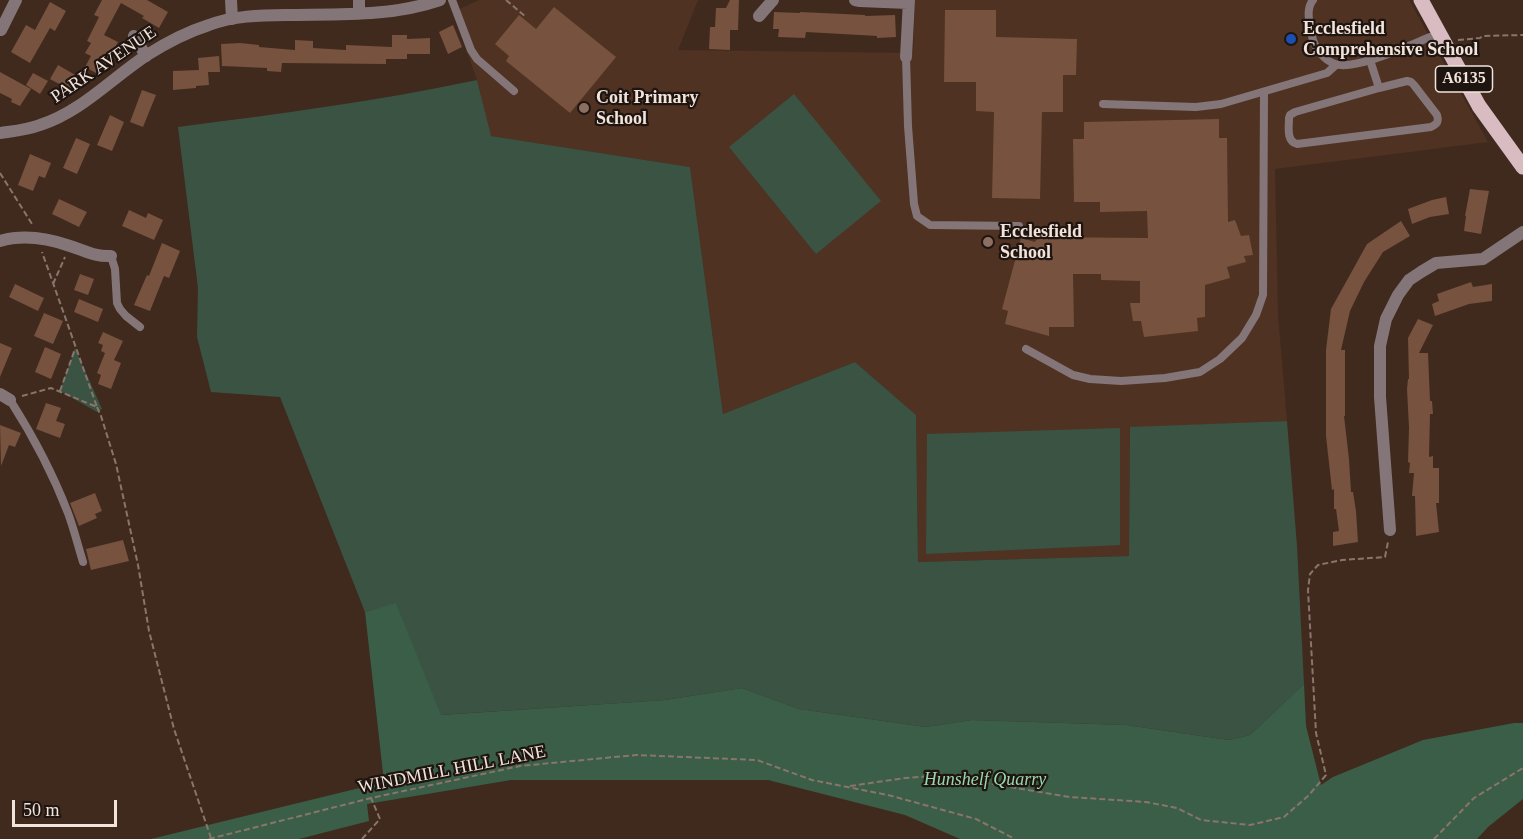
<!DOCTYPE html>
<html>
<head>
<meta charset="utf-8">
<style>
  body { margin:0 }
  #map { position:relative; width:1523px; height:839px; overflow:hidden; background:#402a1e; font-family:Georgia,serif }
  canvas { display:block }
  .scale { position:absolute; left:12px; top:800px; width:105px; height:27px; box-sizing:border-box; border:3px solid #f2e3db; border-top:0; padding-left:8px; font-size:18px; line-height:21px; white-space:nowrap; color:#f2e3db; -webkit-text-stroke:4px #1f1510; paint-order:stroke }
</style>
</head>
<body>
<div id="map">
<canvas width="1523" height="839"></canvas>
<div class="scale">50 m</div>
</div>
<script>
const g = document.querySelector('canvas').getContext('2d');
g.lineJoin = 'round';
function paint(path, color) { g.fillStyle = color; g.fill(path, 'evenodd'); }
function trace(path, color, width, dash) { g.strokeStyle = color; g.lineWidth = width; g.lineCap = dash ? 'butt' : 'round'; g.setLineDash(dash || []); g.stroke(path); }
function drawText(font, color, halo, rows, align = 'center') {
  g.font = font + ' Georgia,serif'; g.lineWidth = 4.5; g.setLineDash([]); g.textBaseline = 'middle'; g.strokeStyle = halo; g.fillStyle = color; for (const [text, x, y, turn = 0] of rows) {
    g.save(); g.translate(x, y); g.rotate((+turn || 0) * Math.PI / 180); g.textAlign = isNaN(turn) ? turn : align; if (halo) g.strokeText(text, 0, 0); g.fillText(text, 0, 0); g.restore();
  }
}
paint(new Path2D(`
  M 479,0 L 698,0 L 678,50 L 913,53 L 915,0 L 1409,0 L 1488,142 L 1275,169 L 1278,315 L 1287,421 L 1130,428 L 1129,556 L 918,562 L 916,415 L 855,362 L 723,414 L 690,167 L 490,136 L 477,80 L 453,12 Z`), '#4f3222');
paint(new Path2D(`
  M 477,80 L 491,136 L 690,167 L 723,414 L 855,362 L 916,415 L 918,562 L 1129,556 L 1130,427 L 1287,421 L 1297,546 L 1304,684 L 1250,735 L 1229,740 L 1126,725 L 972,720 L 926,727 L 799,709 L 742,688 L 665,700 L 440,715 L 396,604 L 365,612 L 280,397 L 211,392 L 197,337 L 198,288 L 178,127 C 278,114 378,101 477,80 Z
  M 794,94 L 881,201 L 816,254 L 729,147 Z
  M 75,348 L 102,409 L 97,412 L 60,391 Z
  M 1120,428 L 1120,545 L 926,554 L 927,434 Z`), '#3a5343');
paint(new Path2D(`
  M 396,603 L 441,715 L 665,700 L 742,688 L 799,709 L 926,727 L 972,720 L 1126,725 L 1229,740 L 1250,735 L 1304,684 L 1306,726 L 1321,785 L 1333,777 L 1423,740 L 1514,723 L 1523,723 L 1523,799 L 1488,827 L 1477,839 L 960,839 L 905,815 L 768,780 L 511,780 L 367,804 L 369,821 L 299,839 L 151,839 L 384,782 L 365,612 Z`), '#3a5e47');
paint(new Path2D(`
  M 102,0 L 147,0 L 168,12 L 159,28 L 142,18 L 144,16 L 121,3 L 104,35 L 118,42 L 105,67 L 100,64 L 96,73 L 85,67 L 91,56 L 85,53 L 91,43 L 87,41 L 99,17 L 94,15 Z
  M 730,0 L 739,0 L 738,30 L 730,30 L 730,50 L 709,49 L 710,27 L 715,27 L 716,8 L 726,8 Z
  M 50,2 L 66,11 L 55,31 L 50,28 L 30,63 L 11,52 L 26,25 L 35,30 Z
  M 554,7 L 616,57 L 570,113 L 506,61 L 509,56 L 495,44 L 519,15 L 536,29 Z
  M 945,10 L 996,10 L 996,37 L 1077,39 L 1076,75 L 1063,75 L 1063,112 L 1042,112 L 1040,199 L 992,198 L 994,112 L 976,111 L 976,82 L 944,82 Z
  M 774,12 L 800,13 L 800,12 L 865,15 L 865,16 L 895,15 L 896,37 L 877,38 L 877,36 L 806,32 L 805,38 L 778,37 L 779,29 L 773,29 Z
  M 453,25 L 462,47 L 448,54 L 439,32 Z
  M 392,35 L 407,35 L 407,39 L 430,38 L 430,54 L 407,54 L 407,59 L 386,59 L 386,64 L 282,63 L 281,72 L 267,71 L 267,68 L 222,66 L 221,44 L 240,43 L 259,45 L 259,47 L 295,50 L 295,40 L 313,41 L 313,48 L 346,50 L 346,45 L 392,47 Z
  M 219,56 L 220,72 L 208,72 L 209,85 L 196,86 L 196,88 L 173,90 L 173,71 L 199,70 L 198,58 Z
  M 58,65 L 77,76 L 70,90 L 50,79 Z
  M 0,72 L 31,89 L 20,106 L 11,102 L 12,99 L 0,93 Z
  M 33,73 L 48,81 L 40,94 L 26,85 Z
  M 142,90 L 156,95 L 143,127 L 130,122 Z
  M 110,115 L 124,122 L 112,151 L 97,145 Z
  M 1219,119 L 1219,138 L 1227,138 L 1228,222 L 1235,220 L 1241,236 L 1249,235 L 1253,255 L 1244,256 L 1246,262 L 1227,267 L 1230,278 L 1205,285 L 1205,317 L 1197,318 L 1198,331 L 1144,337 L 1141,321 L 1133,321 L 1130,303 L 1140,303 L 1140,281 L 1101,280 L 1101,274 L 1073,274 L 1074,327 L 1049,327 L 1049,336 L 1005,324 L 1008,311 L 1002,309 L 1021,238 L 1035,242 L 1038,237 L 1148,238 L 1147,211 L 1100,212 L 1100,202 L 1074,202 L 1073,139 L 1084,139 L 1084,122 Z
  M 76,138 L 90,144 L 77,174 L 63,168 Z
  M 30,154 L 51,163 L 45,178 L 39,176 L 33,191 L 18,185 Z
  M 1470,189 L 1489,191 L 1481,234 L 1464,231 L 1466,216 L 1465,216 Z
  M 1446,197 L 1449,214 L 1430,217 L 1412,224 L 1408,209 L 1432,200 Z
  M 59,199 L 87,212 L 79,227 L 52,214 Z
  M 129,210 L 146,218 L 148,213 L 163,220 L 154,240 L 122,226 Z
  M 1401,221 L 1410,236 L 1383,252 L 1364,282 L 1350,311 L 1341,350 L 1345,350 L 1345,416 L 1344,416 L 1349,459 L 1351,492 L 1353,492 L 1356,511 L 1358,542 L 1333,546 L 1333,532 L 1339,531 L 1336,509 L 1334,509 L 1334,489 L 1332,490 L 1326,436 L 1326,350 L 1331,309 L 1367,244 Z
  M 162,243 L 180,251 L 169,278 L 164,276 L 150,311 L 134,305 L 147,275 L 149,276 Z
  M 80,274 L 94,279 L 88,295 L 74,290 Z
  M 1471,282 L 1473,287 L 1492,284 L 1492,301 L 1469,304 L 1435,316 L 1432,304 L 1439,301 L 1437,294 Z
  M 15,284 L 44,298 L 38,311 L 9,297 Z
  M 79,299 L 103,309 L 98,322 L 74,312 Z
  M 44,313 L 63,321 L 53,344 L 34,336 Z
  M 1418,319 L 1433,325 L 1419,353 L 1428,353 L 1430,401 L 1432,401 L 1433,414 L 1430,414 L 1429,457 L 1433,456 L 1433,468 L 1439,468 L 1439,503 L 1436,503 L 1439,532 L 1416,536 L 1415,496 L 1412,496 L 1414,473 L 1409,473 L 1410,463 L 1408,462 L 1409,428 L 1407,389 L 1408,379 L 1409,379 L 1408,338 Z
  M 103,332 L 123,341 L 114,360 L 121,363 L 111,389 L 98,384 L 101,375 L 97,373 L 105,353 L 101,351 L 103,345 L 98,343 Z
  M 0,343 L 12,348 L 0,377 Z
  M 45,347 L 61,354 L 51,379 L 35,372 Z
  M 46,403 L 61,408 L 56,421 L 65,424 L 60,438 L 36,429 Z
  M 0,425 L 21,433 L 15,447 L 9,445 L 1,466 Z
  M 95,493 L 102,511 L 95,514 L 97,518 L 79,526 L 70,503 Z
  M 123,540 L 129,561 L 91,570 L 86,549 Z`), '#76523f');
trace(new Path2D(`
  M 506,0 L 526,17
  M 1458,40 L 1480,38 L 1483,36 L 1523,35
  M 0,173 L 32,224
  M 53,284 L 65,257
  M 60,391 L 75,349
  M 22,396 L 51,388 L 97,407 L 42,252
  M 97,407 L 101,416 L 116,464 L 138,565 L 149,631 L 174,729 L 211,838
  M 850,786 L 905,778 L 948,775 L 992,784 L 1070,797 L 1146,802 L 1177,808 L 1201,820 L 1250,825 L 1284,817 L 1309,795 L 1326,775 L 1316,733 L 1308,590 L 1310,574 L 1318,565 L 1342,560 L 1385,557 L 1388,542
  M 209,839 L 371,798 L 520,766 L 636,755 L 757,760 L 812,780 L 888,795 L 976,819 L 1015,839
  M 362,839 L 380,819 L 371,798
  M 1434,839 L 1474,798 L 1523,768`), '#88756b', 2, [6, 3]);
trace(new Path2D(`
  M 452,0 L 471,50 L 477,59 L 514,91
  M 1313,0 C 1305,10 1310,24 1312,36 C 1314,48 1324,60 1335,64 C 1355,71 1410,45 1430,37 L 1440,34
  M 906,57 L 908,126 L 914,204 L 917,216 L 930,225 L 1019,226
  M 1370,60 L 1379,88
  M 1407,81 L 1411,82 L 1414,85 L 1437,115 C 1439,122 1437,124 1431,127 L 1297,144 C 1286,141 1289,127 1289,118 L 1290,115 L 1295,112 L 1379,88 Z
  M 1103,104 L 1196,107 L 1221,104 L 1327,73 L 1336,65
  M 111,256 L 115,269 L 117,303 L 120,309 L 126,316 L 140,327
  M 1026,349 L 1073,375 L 1090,379 L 1121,381 L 1165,378 L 1200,372 L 1220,359 L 1242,338 L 1256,315 L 1263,295 L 1264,92
  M 10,400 C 33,436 53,474 68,513 C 74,529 78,546 83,562`), '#847678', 8);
trace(new Path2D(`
  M 231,0 L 232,19
  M 359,0 L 359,13
  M 855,0 L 860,1 L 908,3
  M 759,16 L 773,0
  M 1,30 L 16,0
  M 134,36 L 146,56
  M 906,57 L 909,0
  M 0,133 C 14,131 27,130 40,125 C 81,112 112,78 147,55 C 166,43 187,32 209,25 C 233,16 260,15 286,15 C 337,14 391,17 440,0
  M 0,241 C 24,234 47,238 70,246 C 86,251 95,257 111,256
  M 0,394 L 10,400
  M 1390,530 L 1380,397 L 1380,346 L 1386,319 L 1398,295 L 1409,280 L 1421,272 L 1436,263 L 1483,259 L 1523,232`), '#847678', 12);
trace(new Path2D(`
  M 1421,0 L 1479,106 L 1523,167`), '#d9bcc1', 15);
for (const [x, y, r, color] of [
  [1291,39,6,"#1a4fb4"],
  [584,108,6,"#8d6e63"],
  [988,242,6,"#8d6e63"]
]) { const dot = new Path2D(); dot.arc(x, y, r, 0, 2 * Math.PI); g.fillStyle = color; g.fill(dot); trace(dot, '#1f1510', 2); }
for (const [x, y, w] of [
  [1464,79,57]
]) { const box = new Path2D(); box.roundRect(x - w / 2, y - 13, w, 26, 4.5); g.fillStyle = '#1f1510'; g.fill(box); trace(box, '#f2e3db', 1.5); }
drawText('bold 16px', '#f2e3db', null, [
  ["A6135",1464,79]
]);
drawText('bold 18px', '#f2e3db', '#1f1510', [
  ["Ecclesfield",1303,29],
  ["Comprehensive School",1303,50],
  ["Coit Primary",596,98],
  ["School",596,119],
  ["Ecclesfield",1000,232],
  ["School",1000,253]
], 'left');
drawText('18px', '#f2e3db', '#1f1510', [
  ["PARK AVENUE",104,65,-34],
  ["WINDMILL HILL LANE",452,770,-11]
]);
drawText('italic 18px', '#99d8af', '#1f1510', [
  ["Hunshelf Quarry",985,780]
]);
</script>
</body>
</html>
